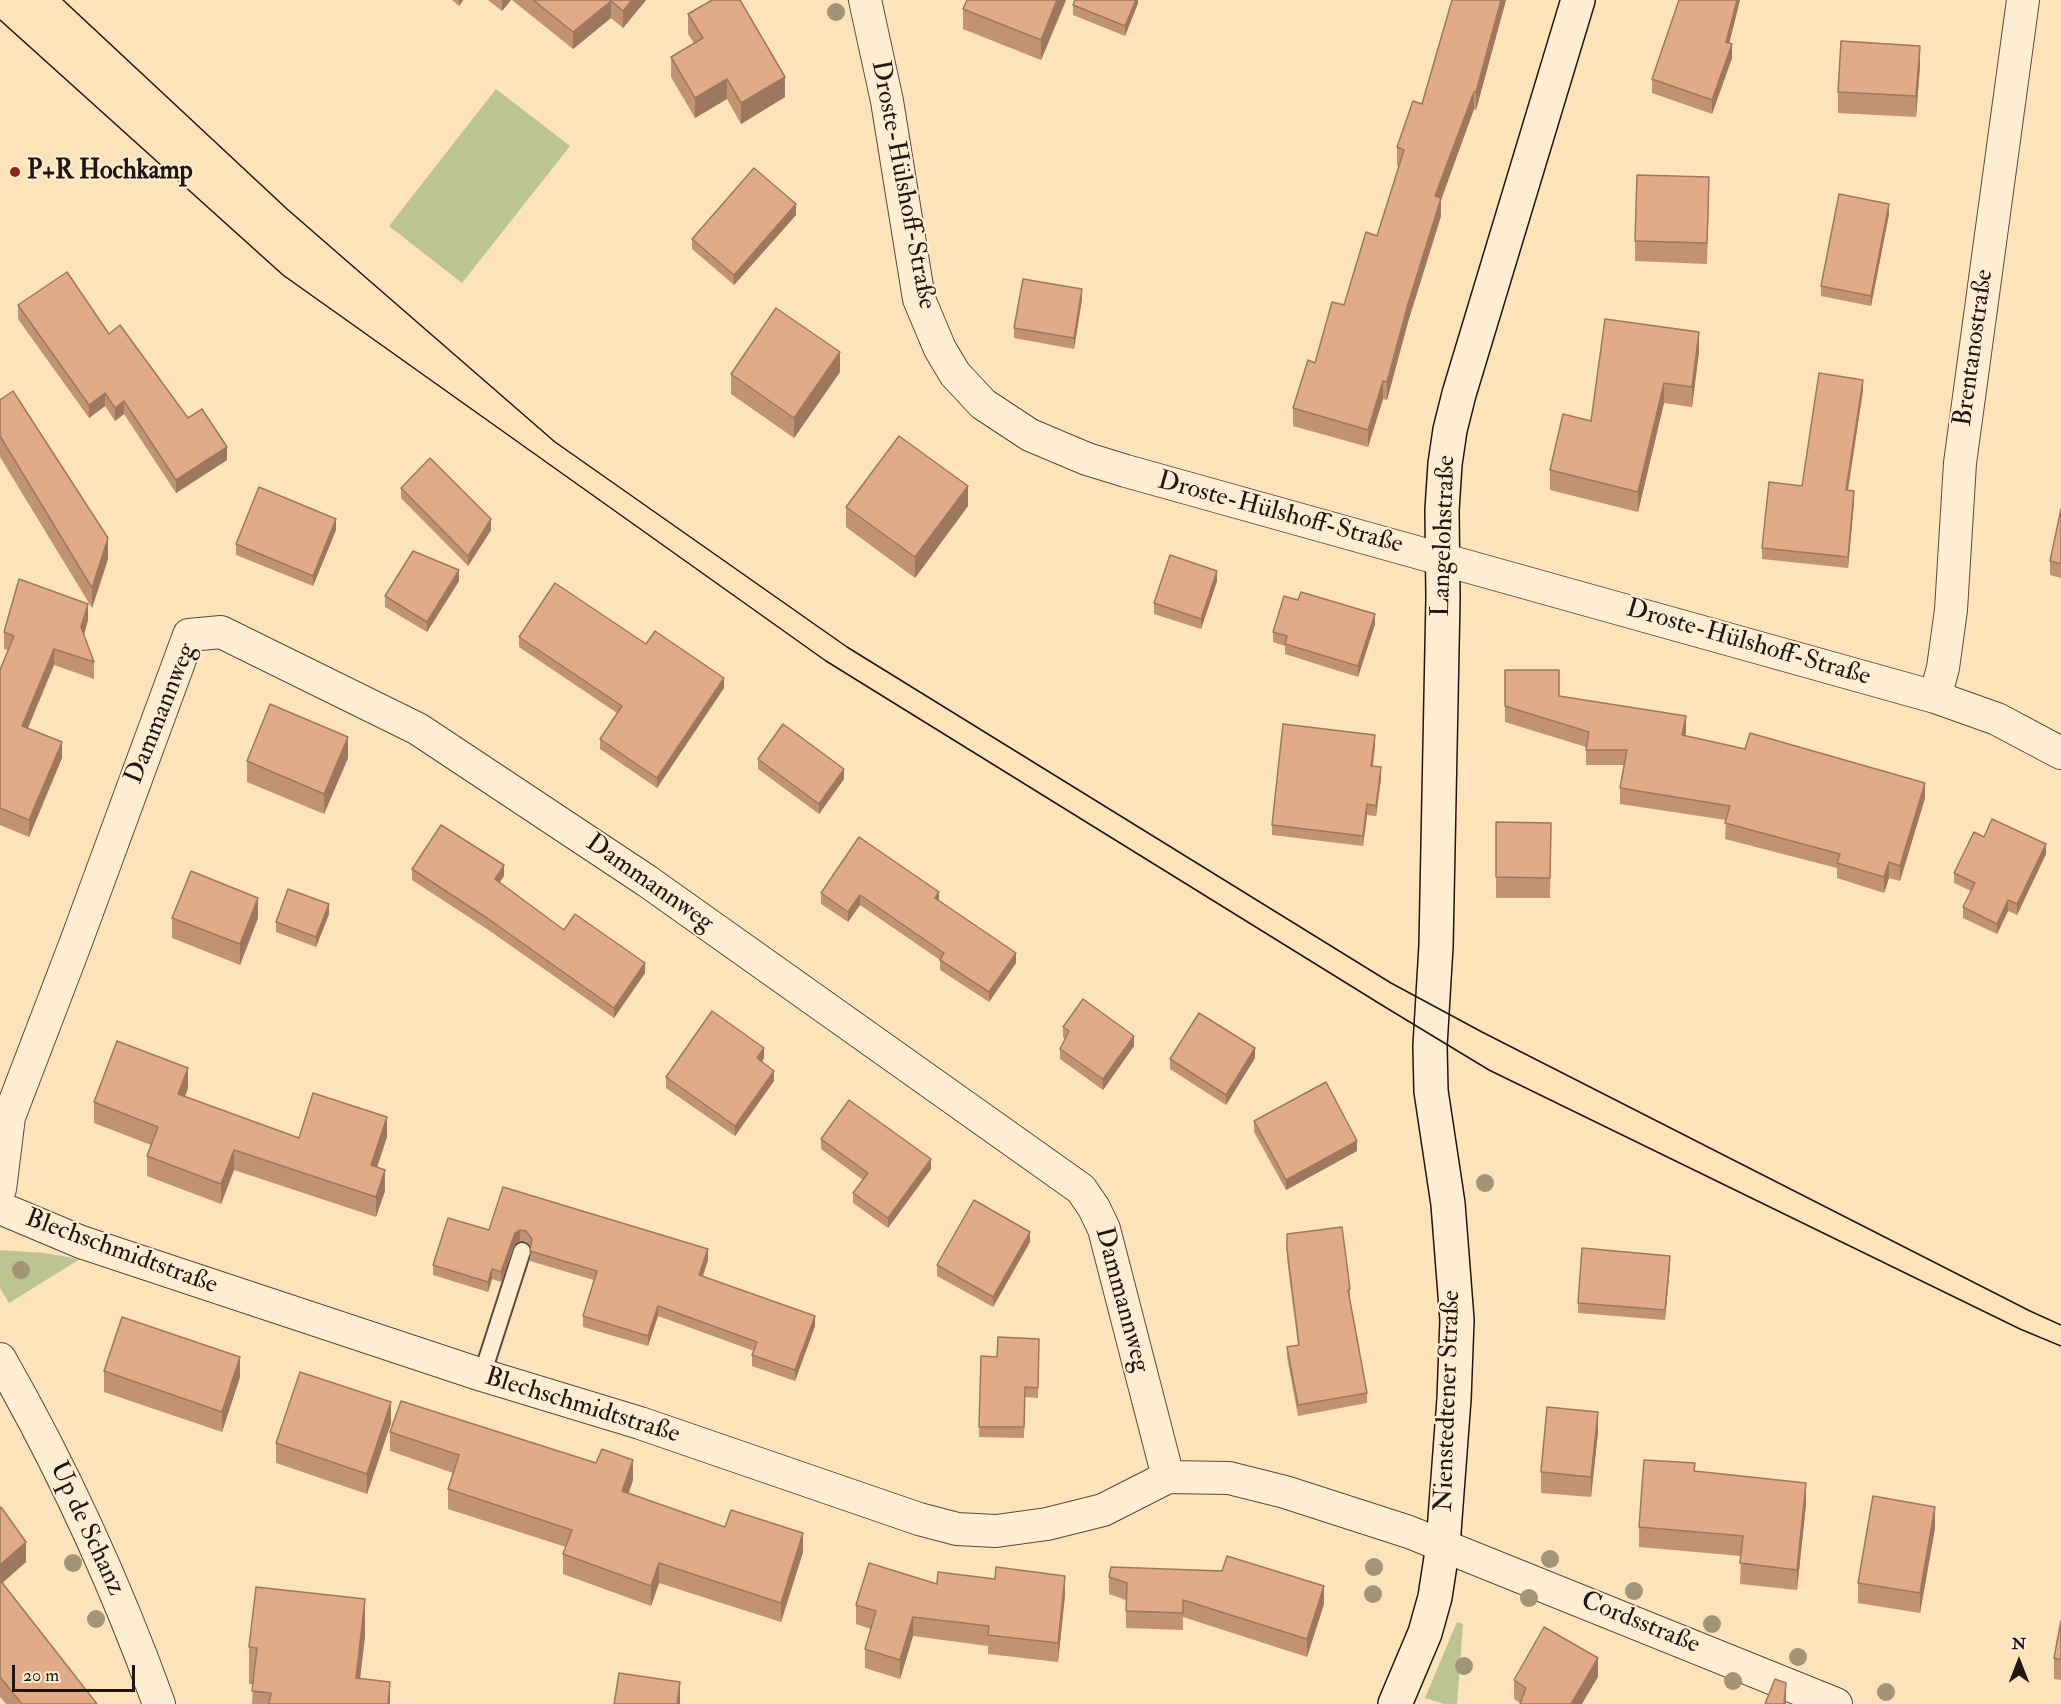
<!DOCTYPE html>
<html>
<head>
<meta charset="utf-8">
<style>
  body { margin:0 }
  #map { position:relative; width:2061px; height:1704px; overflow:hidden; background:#fce3b9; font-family:"IM FELL Double Pica",serif }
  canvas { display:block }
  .north { position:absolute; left:1989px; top:1632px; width:60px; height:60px; -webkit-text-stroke:4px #fdedd2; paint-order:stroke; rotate:0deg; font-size:16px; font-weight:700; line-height:24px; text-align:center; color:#221612 }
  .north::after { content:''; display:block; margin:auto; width:21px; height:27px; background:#221612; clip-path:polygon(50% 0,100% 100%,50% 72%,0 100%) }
  .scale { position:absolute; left:12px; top:1665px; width:123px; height:27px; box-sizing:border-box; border:3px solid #221612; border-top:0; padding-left:8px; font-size:18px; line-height:21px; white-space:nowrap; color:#221612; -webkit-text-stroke:4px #fdedd2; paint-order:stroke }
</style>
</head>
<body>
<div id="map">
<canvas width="2061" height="1704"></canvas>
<div class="north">N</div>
<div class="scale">20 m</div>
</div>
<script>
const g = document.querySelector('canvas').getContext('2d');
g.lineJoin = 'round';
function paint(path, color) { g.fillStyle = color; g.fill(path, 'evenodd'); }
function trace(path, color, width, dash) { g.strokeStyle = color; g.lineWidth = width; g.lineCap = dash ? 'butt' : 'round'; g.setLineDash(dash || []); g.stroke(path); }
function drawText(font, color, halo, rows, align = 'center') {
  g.font = font + ' "IM FELL Double Pica",serif'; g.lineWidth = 4.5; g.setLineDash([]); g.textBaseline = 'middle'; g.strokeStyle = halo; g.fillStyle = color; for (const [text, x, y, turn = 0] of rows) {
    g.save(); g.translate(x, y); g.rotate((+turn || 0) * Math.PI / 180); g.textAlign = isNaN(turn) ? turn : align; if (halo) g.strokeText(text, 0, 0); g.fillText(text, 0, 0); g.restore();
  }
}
paint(new Path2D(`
  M 496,89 L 570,146 L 462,283 L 389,226 Z
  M 0,1250 L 44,1253 L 80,1259 L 9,1303 L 0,1288 Z
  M 1457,1622 L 1463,1624 L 1457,1704 L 1444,1704 L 1425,1698 Z`), '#bbc492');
const lane = new Path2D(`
  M 482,1375 L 522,1251`);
const street = new Path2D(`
  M 865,0 L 887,101 L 919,299 L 940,349 L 955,374 L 983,404 L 1030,435 L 1087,459 L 1126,471 L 1935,697 L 1997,719 L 2061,753
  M 1935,697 L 1943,668 L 1951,610 L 1960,463 L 2023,0
  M 0,1189 L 9,1117 L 76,942 L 189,635 L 221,632 L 418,729 L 647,881 L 1081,1189 L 1094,1208 L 1104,1229 L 1168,1477 L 1229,1478 L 1285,1492 L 1409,1532 L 1836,1704
  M 0,1208 L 81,1242 L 482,1375 L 640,1423 L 919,1519 L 957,1529 L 996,1531 L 1047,1524 L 1103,1510 L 1168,1477
  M 0,1359 C 63,1469 116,1585 159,1704`);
const secondary = new Path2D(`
  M 1395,1704 L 1425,1633 L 1435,1597 L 1443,1545 L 1454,1399 L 1457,1320 L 1448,1204 L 1431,1091 L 1430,1046 L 1436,946 L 1443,598 L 1442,510 L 1445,464 L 1450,430 L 1459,394 L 1578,0`);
trace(lane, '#58493c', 20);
trace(street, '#58493c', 34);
trace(secondary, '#221612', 36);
trace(lane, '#fdedd2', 16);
trace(street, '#fdedd2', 32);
trace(secondary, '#fdedd2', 33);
trace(new Path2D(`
  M 63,0 L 287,209 L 555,442 L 847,647 L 1391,983 L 1482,1032 L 2030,1311 L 2061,1325
  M 0,20 L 283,275 L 826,661 L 1385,1007 L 1489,1070 L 2020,1329 L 2061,1346`), '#221612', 1.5);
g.fillStyle = '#a29476';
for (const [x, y] of [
  [836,12],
  [1485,1183],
  [21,1270],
  [1550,1559],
  [73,1563],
  [1374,1567],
  [1634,1591],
  [1373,1594],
  [1529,1598],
  [96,1619],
  [1712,1624],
  [1798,1657],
  [1464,1666],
  [1733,1681],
  [1886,1692]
]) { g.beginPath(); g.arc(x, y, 9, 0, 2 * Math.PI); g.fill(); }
paint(new Path2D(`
  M 452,0 L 463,0 L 459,6 Z
  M 488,0 L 511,0 L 502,11 Z
  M 512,0 L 646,0 L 623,28 L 611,18 L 573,49 Z
  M 1066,0 L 1041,60 L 963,29 L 963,9 Z
  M 1138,0 L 1138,3 L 1125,36 L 1073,15 L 1073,5 Z
  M 1506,0 L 1476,110 L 1474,109 L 1441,200 L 1441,216 L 1408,322 L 1387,400 L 1383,399 L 1368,447 L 1293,426 L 1293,408 L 1377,236 L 1399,166 L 1397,165 L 1397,147 Z
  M 1679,0 L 1740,0 L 1729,44 L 1732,58 L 1712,114 L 1652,93 L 1652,79 Z
  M 688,14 L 785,97 L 741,124 L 727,99 L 695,118 L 671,77 L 671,57 L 694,43 L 688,34 Z
  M 1920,66 L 1916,117 L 1838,113 L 1838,92 Z
  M 1709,197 L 1707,264 L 1635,261 L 1635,241 Z
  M 1889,214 L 1871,306 L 1821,296 L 1821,286 Z
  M 796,215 L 734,285 L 692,249 L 692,239 Z
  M 1082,299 L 1074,349 L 1014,338 L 1014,328 Z
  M 18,305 L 109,334 L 227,460 L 176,493 L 124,414 L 115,421 L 105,406 L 89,418 L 18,319 Z
  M 1699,352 L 1692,407 L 1664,403 L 1638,512 L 1550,490 L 1550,470 L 1591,421 Z
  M 840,372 L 794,438 L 731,394 L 731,374 Z
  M 1863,390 L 1848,491 L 1854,502 L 1848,568 L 1762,559 L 1762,548 Z
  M 0,400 L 108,559 L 92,608 L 0,457 Z
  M 401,488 L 491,530 L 468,566 L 401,498 Z
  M 968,506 L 915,578 L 846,527 L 846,507 Z
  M 2061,509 L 2061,578 L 2050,575 L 2050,561 Z
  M 336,530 L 313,586 L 236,555 L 236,544 Z
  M 459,581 L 427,632 L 385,607 L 385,596 Z
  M 1217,581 L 1201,629 L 1154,614 L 1154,603 Z
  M 1298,600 L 1375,624 L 1358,677 L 1285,654 L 1285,646 L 1273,642 L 1273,632 Z
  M 88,620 L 84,635 L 94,662 L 94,679 L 54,665 L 28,728 L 62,758 L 29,837 L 0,825 L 0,670 L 8,650 L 4,649 L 4,632 Z
  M 519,637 L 724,688 L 657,788 L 600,749 L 600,739 L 617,713 L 519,647 Z
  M 1505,670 L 1559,696 L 1686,732 L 1685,736 L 1925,798 L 1900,881 L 1889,878 L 1884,893 L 1837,878 L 1837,868 L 1725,839 L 1726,820 L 1620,804 L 1620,788 L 1624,765 L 1586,765 L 1586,747 L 1505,722 Z
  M 1375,745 L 1373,766 L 1381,778 L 1376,816 L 1367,815 L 1363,846 L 1272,835 L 1272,825 Z
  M 348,758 L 324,814 L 247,782 L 247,761 Z
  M 758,759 L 844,779 L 819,814 L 758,769 Z
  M 1551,823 L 1550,898 L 1496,898 L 1496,877 Z
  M 859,837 L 1016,963 L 989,1002 L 940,970 L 940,960 L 860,905 L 848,922 L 821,904 L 821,893 Z
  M 1984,837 L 2046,854 L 2017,915 L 2008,911 L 1997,934 L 1963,918 L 1963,907 L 1971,891 L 1954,883 L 1954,873 Z
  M 412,869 L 504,876 L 500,882 L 564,930 L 645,973 L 614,1018 L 487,929 L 412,880 Z
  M 329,914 L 316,947 L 276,932 L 276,922 Z
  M 172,918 L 258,918 L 240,965 L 172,938 Z
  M 1063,1027 L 1134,1046 L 1103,1090 L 1060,1059 L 1060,1049 L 1065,1039 L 1063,1037 Z
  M 764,1058 L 762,1062 L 774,1081 L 735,1136 L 666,1088 L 666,1077 Z
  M 1255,1058 L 1226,1105 L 1170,1069 L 1170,1059 Z
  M 188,1088 L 185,1097 L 299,1138 L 387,1137 L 377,1167 L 385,1191 L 376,1217 L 234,1170 L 221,1204 L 147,1176 L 147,1156 L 151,1145 L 94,1123 L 94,1102 Z
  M 1254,1121 L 1357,1151 L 1286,1190 L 1254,1132 Z
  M 821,1139 L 931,1169 L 888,1228 L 853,1203 L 853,1193 L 863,1180 L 821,1149 Z
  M 503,1187 L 708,1260 L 703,1276 L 815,1326 L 795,1381 L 752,1366 L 752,1355 L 754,1351 L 658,1316 L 648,1346 L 583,1327 L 583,1316 L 594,1280 L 530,1261 L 531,1247 L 526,1241 L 520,1241 L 515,1244 L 501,1282 L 492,1279 L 488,1292 L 433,1275 L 433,1265 L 489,1230 Z
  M 1287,1234 L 1350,1289 L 1350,1300 L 1367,1393 L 1367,1403 L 1298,1416 L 1287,1357 L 1287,1347 L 1298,1345 L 1287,1259 Z
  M 1030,1242 L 993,1307 L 937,1276 L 937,1265 Z
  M 1670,1266 L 1665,1320 L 1578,1313 L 1578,1303 Z
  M 1039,1339 L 1038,1398 L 1025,1397 L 1024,1438 L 979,1437 L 981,1356 L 997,1357 Z
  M 104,1371 L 240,1377 L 222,1432 L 104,1392 Z
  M 391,1423 L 367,1494 L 276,1463 L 276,1443 Z
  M 390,1432 L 633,1480 L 629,1493 L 725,1527 L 803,1552 L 781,1622 L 659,1583 L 651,1606 L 563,1574 L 563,1554 L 566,1547 L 448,1509 L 448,1489 L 453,1473 L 390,1451 Z
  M 1598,1432 L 1591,1497 L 1541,1493 L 1541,1472 Z
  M 1695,1471 L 1806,1504 L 1797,1590 L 1740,1584 L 1741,1556 L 1639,1547 L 1639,1527 Z
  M 0,1508 L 26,1562 L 2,1583 L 97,1704 L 6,1704 L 0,1697 Z
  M 1935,1528 L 1920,1613 L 1858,1603 L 1858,1583 Z
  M 1109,1577 L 1324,1604 L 1307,1657 L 1183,1617 L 1183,1630 L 1126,1628 L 1126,1600 L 1109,1594 Z
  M 937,1584 L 1065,1595 L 1058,1662 L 988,1654 L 988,1646 L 913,1636 L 900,1679 L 865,1668 L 865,1649 L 871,1629 L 856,1624 L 856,1605 Z
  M 2061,1621 L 2061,1680 L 2054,1679 L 2054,1658 Z
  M 365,1636 L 360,1678 L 390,1704 L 252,1704 L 253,1684 L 249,1684 L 249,1647 Z
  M 1598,1677 L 1520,1703 L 1514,1699 L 1514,1680 Z`), '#c19373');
paint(new Path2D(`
  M 459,0 L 463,0 L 459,6 Z
  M 502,0 L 511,0 L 502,11 Z
  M 632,0 L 646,0 L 623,28 L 623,11 Z
  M 1057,0 L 1066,0 L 1041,60 L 1041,40 Z
  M 1136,0 L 1138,0 L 1138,3 L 1125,36 L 1125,26 Z
  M 1501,0 L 1506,0 L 1476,110 L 1476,92 Z
  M 1737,0 L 1740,0 L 1726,56 L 1726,42 Z
  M 611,1 L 611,18 L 573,49 L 573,32 Z
  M 1732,44 L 1732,58 L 1712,114 L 1712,100 Z
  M 1920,46 L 1920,66 L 1916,117 L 1916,96 Z
  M 785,77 L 785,97 L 741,124 L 741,103 Z
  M 727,79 L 727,99 L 695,118 L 695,98 Z
  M 1474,92 L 1474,109 L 1441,200 L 1441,216 L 1408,322 L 1387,400 L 1387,382 L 1435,196 Z
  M 796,204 L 796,215 L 734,285 L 734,275 Z
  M 1889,204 L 1889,214 L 1871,306 L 1871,296 Z
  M 1082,289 L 1082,299 L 1074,349 L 1074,338 Z
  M 1699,332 L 1699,352 L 1692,407 L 1692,387 Z
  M 840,352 L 840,372 L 794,438 L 794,418 Z
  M 1863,380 L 1863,390 L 1846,501 L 1846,490 Z
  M 1383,381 L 1383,399 L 1368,447 L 1368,430 Z
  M 1664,383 L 1664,403 L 1638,512 L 1638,492 Z
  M 105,393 L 105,406 L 89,418 L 89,405 Z
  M 124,401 L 124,414 L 115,421 L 115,408 Z
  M 227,447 L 227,460 L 176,493 L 176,480 Z
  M 968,486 L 968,506 L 915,578 L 915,557 Z
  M 1854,491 L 1854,502 L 1848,568 L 1848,557 Z
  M 336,519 L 336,530 L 313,586 L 313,576 Z
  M 491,519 L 491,530 L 468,566 L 468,556 Z
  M 108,538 L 108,559 L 92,608 L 92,588 Z
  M 459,570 L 459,581 L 427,632 L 427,622 Z
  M 1217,571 L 1217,581 L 1201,629 L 1201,619 Z
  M 88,604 L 88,620 L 81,644 L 81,627 Z
  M 1375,614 L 1375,624 L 1358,677 L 1358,666 Z
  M 54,649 L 54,665 L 22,742 L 22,726 Z
  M 724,678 L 724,688 L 657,788 L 657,778 Z
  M 1686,716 L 1686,732 L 1682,750 L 1682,735 Z
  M 1375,735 L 1375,745 L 1371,776 L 1371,766 Z
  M 348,737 L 348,758 L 324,814 L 324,794 Z
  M 62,742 L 62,758 L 29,837 L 29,820 Z
  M 1381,767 L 1381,778 L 1376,816 L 1376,806 Z
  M 844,769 L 844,779 L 819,814 L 819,804 Z
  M 1925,783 L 1925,798 L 1900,881 L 1900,866 Z
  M 1367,804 L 1367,815 L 1363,846 L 1363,836 Z
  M 2046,844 L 2046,854 L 2017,915 L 2017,904 Z
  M 1889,862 L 1889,878 L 1884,893 L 1884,877 Z
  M 504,865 L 504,876 L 495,889 L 495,879 Z
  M 939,892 L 939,902 L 935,898 Z
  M 860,895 L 860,905 L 848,922 L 848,912 Z
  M 258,898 L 258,918 L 240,965 L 240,944 Z
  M 2008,900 L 2008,911 L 1997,934 L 1997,924 Z
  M 329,904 L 329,914 L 316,947 L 316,937 Z
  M 1016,953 L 1016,963 L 989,1002 L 989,992 Z
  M 645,963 L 645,973 L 614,1018 L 614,1008 Z
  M 1134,1036 L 1134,1046 L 1103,1090 L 1103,1079 Z
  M 764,1048 L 764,1058 L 757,1068 L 757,1058 Z
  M 1255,1048 L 1255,1058 L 1226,1105 L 1226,1095 Z
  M 188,1068 L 188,1088 L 178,1114 L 178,1094 Z
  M 774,1071 L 774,1081 L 735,1136 L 735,1126 Z
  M 387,1117 L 387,1137 L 371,1185 L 371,1165 Z
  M 1357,1141 L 1357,1151 L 1286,1190 L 1286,1180 Z
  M 234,1150 L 234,1170 L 221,1204 L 221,1184 Z
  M 931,1159 L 931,1169 L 888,1228 L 888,1218 Z
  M 385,1170 L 385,1191 L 376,1217 L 376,1197 Z
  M 520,1230 L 520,1241 L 515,1244 L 501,1282 L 501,1272 L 515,1233 Z
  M 1030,1232 L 1030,1242 L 993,1307 L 993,1297 Z
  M 708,1249 L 708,1260 L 699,1286 L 699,1275 Z
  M 1670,1256 L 1670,1266 L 1665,1320 L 1665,1310 Z
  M 492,1269 L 492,1279 L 488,1292 L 488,1282 Z
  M 658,1306 L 658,1316 L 648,1346 L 648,1336 Z
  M 815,1316 L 815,1326 L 795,1381 L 795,1370 Z
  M 240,1357 L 240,1377 L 222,1432 L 222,1412 Z
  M 391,1402 L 391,1423 L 367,1494 L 367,1474 Z
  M 1598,1412 L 1598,1432 L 1591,1497 L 1591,1477 Z
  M 633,1460 L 633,1480 L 622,1510 L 622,1491 Z
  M 1806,1483 L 1806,1504 L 1797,1590 L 1797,1570 Z
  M 1935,1507 L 1935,1528 L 1920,1613 L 1920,1593 Z
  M 803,1533 L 803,1552 L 781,1622 L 781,1603 Z
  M 26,1542 L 26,1562 L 0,1585 L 0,1565 Z
  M 659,1563 L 659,1583 L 651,1606 L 651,1586 Z
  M 1065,1576 L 1065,1595 L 1058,1662 L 1058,1643 Z
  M 1324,1586 L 1324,1604 L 1307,1657 L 1307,1639 Z
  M 365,1599 L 365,1636 L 357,1704 L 356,1678 Z
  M 913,1617 L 913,1636 L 900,1679 L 900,1660 Z
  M 1598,1658 L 1598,1677 L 1582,1704 L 1571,1704 Z
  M 390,1682 L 390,1704 L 388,1704 Z
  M 680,1682 L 680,1704 L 677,1704 Z
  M 1786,1683 L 1786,1704 L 1784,1704 Z`), '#9d785e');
const building = new Path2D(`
  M 533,0 L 632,0 L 623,11 L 611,1 L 573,32 Z
  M 712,0 L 740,0 L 785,77 L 741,103 L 727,79 L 695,98 L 671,57 L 703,38 L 688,14 Z
  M 967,0 L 1057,0 L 1041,40 L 963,9 Z
  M 1075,0 L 1136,0 L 1125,26 L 1073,5 Z
  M 1452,0 L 1501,0 L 1476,92 L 1474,92 L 1435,196 L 1441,198 L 1408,304 L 1387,382 L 1383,381 L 1368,430 L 1293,408 L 1308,360 L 1315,363 L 1332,302 L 1344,305 L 1366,232 L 1377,236 L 1404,150 L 1397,147 L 1413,101 L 1422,104 Z
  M 1679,0 L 1737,0 L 1726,42 L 1732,44 L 1712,100 L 1652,79 Z
  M 1841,41 L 1920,46 L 1916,96 L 1838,92 Z
  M 754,168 L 796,204 L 734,275 L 692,239 Z
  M 1637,175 L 1709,177 L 1707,243 L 1635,241 Z
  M 1839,194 L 1889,204 L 1871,296 L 1821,286 Z
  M 67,272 L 109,334 L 120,325 L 188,418 L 202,409 L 227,447 L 176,480 L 124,401 L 115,408 L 105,393 L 89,405 L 18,305 Z
  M 1023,279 L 1082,289 L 1074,338 L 1014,328 Z
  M 776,308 L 840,352 L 794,418 L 731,374 Z
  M 1605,319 L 1699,332 L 1692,387 L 1664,383 L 1638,492 L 1550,470 L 1563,414 L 1591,421 Z
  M 1819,373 L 1863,380 L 1846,490 L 1854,491 L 1848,557 L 1762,548 L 1769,482 L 1802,486 Z
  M 13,391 L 108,538 L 92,588 L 0,436 L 0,400 Z
  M 899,436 L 968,486 L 915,557 L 846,507 Z
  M 430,458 L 491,519 L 468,556 L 401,488 Z
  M 259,487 L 336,519 L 313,576 L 236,544 Z
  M 2061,509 L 2061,564 L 2050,561 Z
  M 413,551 L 459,570 L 427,622 L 385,596 Z
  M 1170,555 L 1217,571 L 1201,619 L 1154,603 Z
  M 19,579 L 88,604 L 81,627 L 94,662 L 54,649 L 22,726 L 62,742 L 29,820 L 0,808 L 0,670 L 14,636 L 4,632 Z
  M 555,583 L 646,644 L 655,631 L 724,678 L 657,778 L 600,739 L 622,706 L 519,637 Z
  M 1301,592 L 1375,614 L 1358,666 L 1285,644 L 1287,636 L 1273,632 L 1284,596 L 1298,600 Z
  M 1505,670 L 1559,670 L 1559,696 L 1686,716 L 1682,735 L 1745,749 L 1750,733 L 1925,783 L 1900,866 L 1889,862 L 1884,877 L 1837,863 L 1840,854 L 1725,823 L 1730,806 L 1620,788 L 1627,750 L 1586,750 L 1589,732 L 1505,706 Z
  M 270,704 L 348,737 L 324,794 L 247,761 Z
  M 783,724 L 844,769 L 819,804 L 758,759 Z
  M 1283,724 L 1375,735 L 1371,766 L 1381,767 L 1376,806 L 1367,804 L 1363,836 L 1272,825 Z
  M 1992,819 L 2046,844 L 2017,904 L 2008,900 L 1997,924 L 1963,907 L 1975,883 L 1954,873 L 1974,832 L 1984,837 Z
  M 1496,822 L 1551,823 L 1550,878 L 1496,877 Z
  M 441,825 L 504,865 L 495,879 L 564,930 L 575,914 L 645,963 L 614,1008 L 487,918 L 412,869 Z
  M 859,837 L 939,892 L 935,898 L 1016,953 L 989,992 L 940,960 L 944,953 L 860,895 L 848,912 L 821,893 Z
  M 191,871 L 258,898 L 240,944 L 172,918 Z
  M 288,889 L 329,904 L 316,937 L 276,922 Z
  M 1083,999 L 1134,1036 L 1103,1079 L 1060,1049 L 1069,1031 L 1063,1027 Z
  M 712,1011 L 764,1048 L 757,1058 L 774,1071 L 735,1126 L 666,1077 Z
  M 1199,1013 L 1255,1048 L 1226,1095 L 1170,1059 Z
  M 117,1041 L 188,1068 L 178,1094 L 299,1138 L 313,1093 L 387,1117 L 371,1165 L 385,1170 L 376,1197 L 234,1150 L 221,1184 L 147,1156 L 158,1127 L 94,1102 Z
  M 1326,1082 L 1357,1141 L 1286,1180 L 1254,1121 Z
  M 849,1100 L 931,1159 L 888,1218 L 853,1193 L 868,1173 L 821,1139 Z
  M 503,1187 L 708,1249 L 699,1275 L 815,1316 L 795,1370 L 752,1355 L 757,1342 L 658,1306 L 648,1336 L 583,1316 L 597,1271 L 530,1251 L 532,1239 L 526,1231 L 520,1230 L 515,1233 L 501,1272 L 492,1269 L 488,1282 L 433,1265 L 448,1218 L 489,1230 Z
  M 974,1200 L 1030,1232 L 993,1297 L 937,1265 Z
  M 1342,1227 L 1350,1289 L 1348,1290 L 1367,1393 L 1298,1405 L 1287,1347 L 1299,1345 L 1287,1249 L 1287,1234 Z
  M 1582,1248 L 1670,1256 L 1665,1310 L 1578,1303 Z
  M 122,1317 L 240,1357 L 222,1412 L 104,1371 Z
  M 998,1337 L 1039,1339 L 1038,1388 L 1025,1387 L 1024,1427 L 979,1427 L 981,1356 L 997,1357 Z
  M 300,1372 L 391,1402 L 367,1474 L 276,1443 Z
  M 401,1401 L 596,1463 L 602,1449 L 633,1460 L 622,1491 L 725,1527 L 731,1510 L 803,1533 L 781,1603 L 659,1563 L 651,1586 L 563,1554 L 572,1530 L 448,1489 L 459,1455 L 390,1432 Z
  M 1547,1407 L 1598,1412 L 1591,1477 L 1541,1472 Z
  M 1644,1460 L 1695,1463 L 1694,1471 L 1806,1483 L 1797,1570 L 1740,1563 L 1743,1536 L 1639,1527 Z
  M 1873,1496 L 1935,1507 L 1920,1593 L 1858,1583 Z
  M 1,1507 L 26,1542 L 0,1565 L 0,1508 Z
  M 1227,1556 L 1324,1586 L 1307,1639 L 1183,1600 L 1183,1613 L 1126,1611 L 1127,1583 L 1109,1577 L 1111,1567 L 1222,1571 Z
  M 869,1563 L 937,1584 L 938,1572 L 995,1579 L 996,1567 L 1065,1576 L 1058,1643 L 988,1635 L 989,1626 L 913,1617 L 900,1660 L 865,1649 L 876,1611 L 856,1605 Z
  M 0,1580 L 97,1704 L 22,1704 L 0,1677 Z
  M 256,1587 L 365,1599 L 356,1678 L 390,1682 L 388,1704 L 269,1704 L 271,1693 L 252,1691 L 257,1648 L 249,1647 Z
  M 2061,1621 L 2061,1660 L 2054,1658 Z
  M 1544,1627 L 1598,1658 L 1571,1704 L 1520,1704 L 1526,1688 L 1514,1680 Z
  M 619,1673 L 680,1682 L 677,1704 L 614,1704 Z
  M 1775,1679 L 1786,1683 L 1784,1704 L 1765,1704 Z`);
paint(building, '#e0ab86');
trace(building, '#9d785e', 1.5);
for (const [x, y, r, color] of [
  [15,172,6,"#8f2418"]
]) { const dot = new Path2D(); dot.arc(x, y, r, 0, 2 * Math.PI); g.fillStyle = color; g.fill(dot); trace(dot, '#fdedd2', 2); }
drawText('bold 26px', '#221612', '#fdedd2', [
  ["P+R Hochkamp",27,172]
], 'left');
drawText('26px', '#221612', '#fdedd2', [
  ["Droste-Hülshoff-Straße",902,185,79],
  ["Brentanostraße",1975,348,-82],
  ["Droste-Hülshoff-Straße",1280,514,15],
  ["Langelohstraße",1445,536,-88],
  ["Droste-Hülshoff-Straße",1748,644,16],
  ["Dammannweg",162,714,-68],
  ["Dammannweg",649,884,35],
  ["Blechschmidtstraße",121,1253,20],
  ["Dammannweg",1121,1300,75],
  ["Nienstedtener Straße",1449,1401,-88],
  ["Blechschmidtstraße",582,1407,17],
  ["Up de Schanz",86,1529,65],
  ["Cordsstraße",1640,1624,22]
]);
</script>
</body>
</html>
